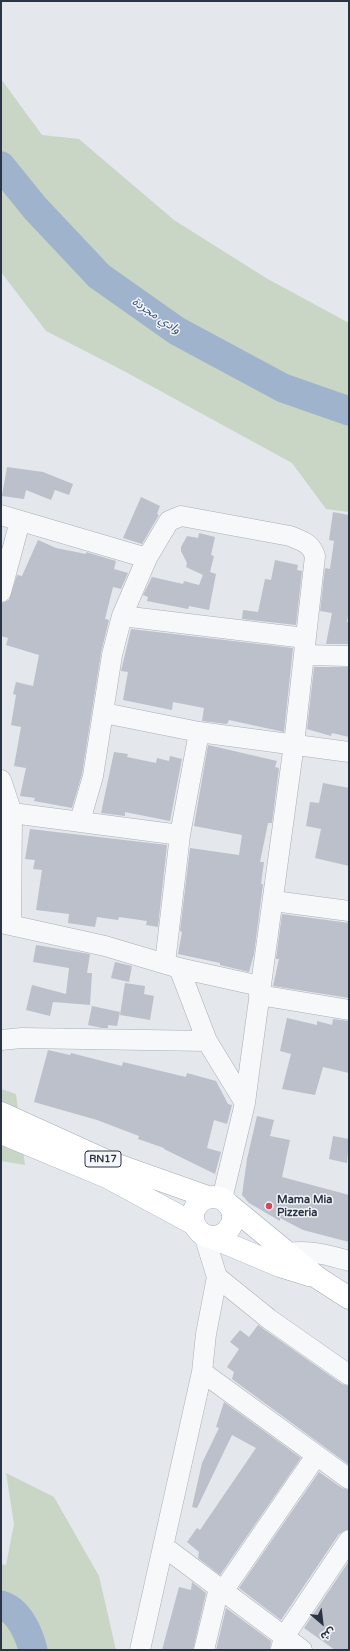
<!DOCTYPE html>
<html>
<head>
<meta charset="utf-8">
<style>
  body { margin:0 }
  #map { position:relative; width:350px; height:1651px; overflow:hidden; background:#e4e7ec; font-family:"Varela Round","Noto Sans Arabic",sans-serif }
  canvas { display:block }
  .frame { position:absolute; inset:0; border:2px solid #2b3445; pointer-events:none }
  .north { position:absolute; left:302px; top:1603px; width:40px; height:40px; -webkit-text-stroke:3px #f4f6f9; paint-order:stroke; rotate:152deg; font-size:11px; font-weight:700; line-height:16px; text-align:center; color:#2b3445 }
  .north::after { content:''; display:block; margin:auto; width:14px; height:18px; background:#2b3445; clip-path:polygon(50% 0,100% 100%,50% 72%,0 100%) }
</style>
</head>
<body>
<div id="map">
<canvas width="350" height="1651"></canvas>
<div class="frame"></div>
<div class="north">ش</div>
</div>
<script>
const g = document.querySelector('canvas').getContext('2d');
g.lineJoin = 'round';
function paint(path, color) { g.fillStyle = color; g.fill(path, 'evenodd'); }
function trace(path, color, width, dash) { g.strokeStyle = color; g.lineWidth = width; g.lineCap = dash ? 'butt' : 'round'; g.setLineDash(dash || []); g.stroke(path); }
function drawText(font, color, halo, rows, align = 'center') {
  g.font = font + ' "Varela Round","Noto Sans Arabic",sans-serif'; g.lineWidth = 3; g.setLineDash([]); g.textBaseline = 'middle'; g.strokeStyle = halo; g.fillStyle = color; for (const [text, x, y, turn = 0] of rows) {
    g.save(); g.translate(x, y); g.rotate((+turn || 0) * Math.PI / 180); g.textAlign = isNaN(turn) ? turn : align; if (halo) g.strokeText(text, 0, 0); g.fillText(text, 0, 0); g.restore();
  }
}
paint(new Path2D(`
  M 1,79 L 42,135 L 79,139 L 174,220 L 266,278 L 349,323 L 349,512 L 326,509 L 292,463 L 122,370 L 46,331 L 1,272 Z
  M 1,1089 L 16,1094 L 25,1165 L 1,1161 Z
  M 6,1473 L 54,1497 L 99,1576 L 116,1650 L 1,1650 L 1,1564 L 6,1565 L 14,1524 Z`), '#c9d6c5');
trace(new Path2D(`
  M 1,166 L 35,208 L 99,276 L 177,331 L 283,388 L 349,411
  M 1,1605 C 19,1610 29,1634 33,1650`), '#9fb4cc', 29);
paint(new Path2D(`
  M 7,467 L 43,472 L 73,484 L 69,495 L 55,490 L 51,500 L 26,490 L 24,499 L 2,496 Z
  M 141,497 L 160,506 L 157,514 L 159,515 L 142,544 L 123,538 Z
  M 333,512 L 349,515 L 349,609 L 347,622 L 349,622 L 349,644 L 326,644 L 332,613 L 320,611 L 325,568 L 330,569 L 334,541 L 329,540 Z
  M 199,533 L 215,537 L 211,555 L 214,556 L 210,572 L 216,574 L 209,610 L 189,606 L 188,609 L 147,601 L 148,597 L 143,595 L 152,577 L 183,584 L 184,581 L 199,585 L 203,575 L 186,567 L 187,563 L 181,551 L 181,547 L 187,536 L 198,538 Z
  M 38,540 L 56,548 L 86,554 L 86,552 L 116,561 L 114,569 L 128,573 L 121,589 L 113,587 L 105,619 L 109,620 L 101,653 L 82,774 L 72,808 L 34,801 L 35,798 L 20,796 L 26,768 L 14,766 L 21,727 L 11,725 L 16,695 L 13,694 L 16,682 L 33,686 L 39,655 L 6,645 L 8,638 L 1,636 L 1,603 L 9,600 L 17,575 L 22,576 Z
  M 275,560 L 298,565 L 297,570 L 302,571 L 296,625 L 242,619 L 243,610 L 258,612 L 265,579 L 271,580 Z
  M 131,629 L 293,648 L 284,732 L 229,720 L 227,724 L 202,721 L 204,708 L 173,702 L 172,710 L 123,700 L 128,672 L 121,671 Z
  M 314,667 L 349,667 L 349,737 L 332,733 L 331,736 L 307,729 Z
  M 208,745 L 277,761 L 275,767 L 279,768 L 272,823 L 268,823 L 260,862 L 264,862 L 261,884 L 263,884 L 254,954 L 249,972 L 220,965 L 220,963 L 178,954 L 182,932 L 180,931 L 190,848 L 239,855 L 242,835 L 194,826 Z
  M 114,752 L 128,754 L 127,757 L 156,763 L 157,758 L 169,761 L 170,756 L 182,759 L 170,821 L 125,812 L 125,816 L 101,813 Z
  M 323,783 L 349,788 L 349,866 L 315,858 L 321,829 L 306,826 L 310,802 L 319,803 Z
  M 30,829 L 167,845 L 158,927 L 146,925 L 147,921 L 119,917 L 118,920 L 97,917 L 95,927 L 68,923 L 69,914 L 36,910 L 42,870 L 33,869 L 35,860 L 25,859 Z
  M 282,914 L 349,923 L 349,998 L 273,986 L 279,959 L 276,959 Z
  M 36,945 L 90,954 L 87,973 L 92,973 L 90,1005 L 53,1002 L 50,1016 L 26,1010 L 32,985 L 66,994 L 69,968 L 33,962 Z
  M 115,962 L 132,966 L 129,982 L 111,978 Z
  M 125,983 L 145,986 L 144,994 L 154,996 L 150,1020 L 120,1015 Z
  M 92,1006 L 120,1012 L 117,1026 L 108,1025 L 108,1028 L 102,1028 L 88,1025 Z
  M 287,1018 L 317,1025 L 317,1021 L 332,1025 L 333,1019 L 349,1021 L 349,1073 L 323,1067 L 315,1095 L 282,1089 L 291,1054 L 280,1051 Z
  M 48,1050 L 70,1055 L 71,1053 L 122,1066 L 123,1062 L 186,1077 L 187,1073 L 216,1081 L 228,1104 L 232,1105 L 227,1124 L 214,1120 L 207,1148 L 221,1152 L 215,1174 L 164,1149 L 164,1148 L 138,1139 L 139,1136 L 97,1120 L 34,1102 Z
  M 257,1116 L 274,1120 L 270,1136 L 290,1140 L 282,1177 L 349,1195 L 349,1242 L 303,1230 L 280,1218 L 280,1221 L 249,1203 L 242,1195 L 247,1159 Z
  M 333,1136 L 349,1139 L 347,1163 L 329,1159 Z
  M 258,1325 L 342,1384 L 349,1386 L 349,1465 L 232,1379 L 234,1372 L 227,1367 L 239,1349 L 230,1342 L 240,1330 L 249,1337 Z
  M 224,1402 L 301,1458 L 220,1575 L 198,1558 L 199,1552 L 187,1542 L 197,1528 L 200,1530 L 256,1448 L 232,1435 L 197,1508 L 192,1507 L 202,1463 L 219,1428 L 216,1427 Z
  M 319,1472 L 342,1488 L 349,1490 L 349,1529 L 339,1534 L 281,1620 L 239,1588 Z
  M 349,1561 L 349,1650 L 335,1650 L 304,1628 Z
  M 192,1582 L 206,1593 L 193,1650 L 162,1650 L 179,1587 L 191,1590 Z
  M 226,1608 L 271,1641 L 270,1650 L 216,1650 Z`), '#bbc0ca');
const minor = new Path2D(`
  M 1,515 L 147,558
  M 1,592 L 20,521
  M 122,616 L 305,638
  M 305,655 L 349,656
  M 104,713 L 199,732 L 349,752
  M 1,780 L 12,813 L 11,924
  M 12,813 L 180,835
  M 80,821 L 93,776 L 112,655 L 122,616 L 147,558 L 169,521 L 181,516 L 290,536 C 302,541 311,543 315,556 L 294,744 L 250,1065 L 245,1103 L 222,1199
  M 274,901 L 349,911
  M 1,923 L 105,946 L 179,968 L 260,986
  M 165,963 L 180,835 L 199,732
  M 179,968 L 207,1041 L 245,1103
  M 259,995 L 349,1010
  M 1,1040 L 22,1038 L 207,1041
  M 281,1263 L 289,1253 C 310,1250 329,1255 349,1261
  M 217,1277 L 269,1319 L 349,1375
  M 202,1372 L 349,1479
  M 163,1546 L 302,1650
  M 223,1591 L 316,1456
  M 281,1649 L 284,1637 L 349,1540
  M 140,1650 L 202,1372 L 206,1334 L 217,1277 L 204,1235
  M 204,1650 L 219,1588`);
const major = new Path2D(`
  M 1,1113 L 109,1162 L 208,1197
  M 1,1133 L 107,1177 L 194,1224
  M193 1217a20 20 0 1 1 40 0a20 20 0 1 1-40 0Z
  M 228,1204 L 318,1278 L 349,1298
  M 211,1237 L 280,1266 L 309,1275`);
trace(minor, '#a9aeb7', 21);
trace(major, '#a3abb8', 23);
trace(minor, '#f7f8fa', 20);
trace(major, '#fff', 22);
for (const [x, y, r, color] of [
  [269,1206,4,"#d1495b"]
]) { const dot = new Path2D(); dot.arc(x, y, r, 0, 2 * Math.PI); g.fillStyle = color; g.fill(dot); trace(dot, '#f4f6f9', 1.5); }
for (const [x, y, w] of [
  [103,1159,36]
]) { const box = new Path2D(); box.roundRect(x - w / 2, y - 8, w, 16, 3); g.fillStyle = '#f4f6f9'; g.fill(box); trace(box, '#2b3445', 1); }
drawText('bold 10px', '#2b3445', null, [
  ["RN17",103,1159]
]);
drawText('bold 11px', '#2b3445', '#f4f6f9', [
  ["Mama Mia",277,1200],
  ["Pizzeria",277,1213]
], 'left');
drawText('italic 12px', '#34527a', '#f4f6f9', [
  ["وادي مجردة",156,316,34]
]);
</script>
</body>
</html>
